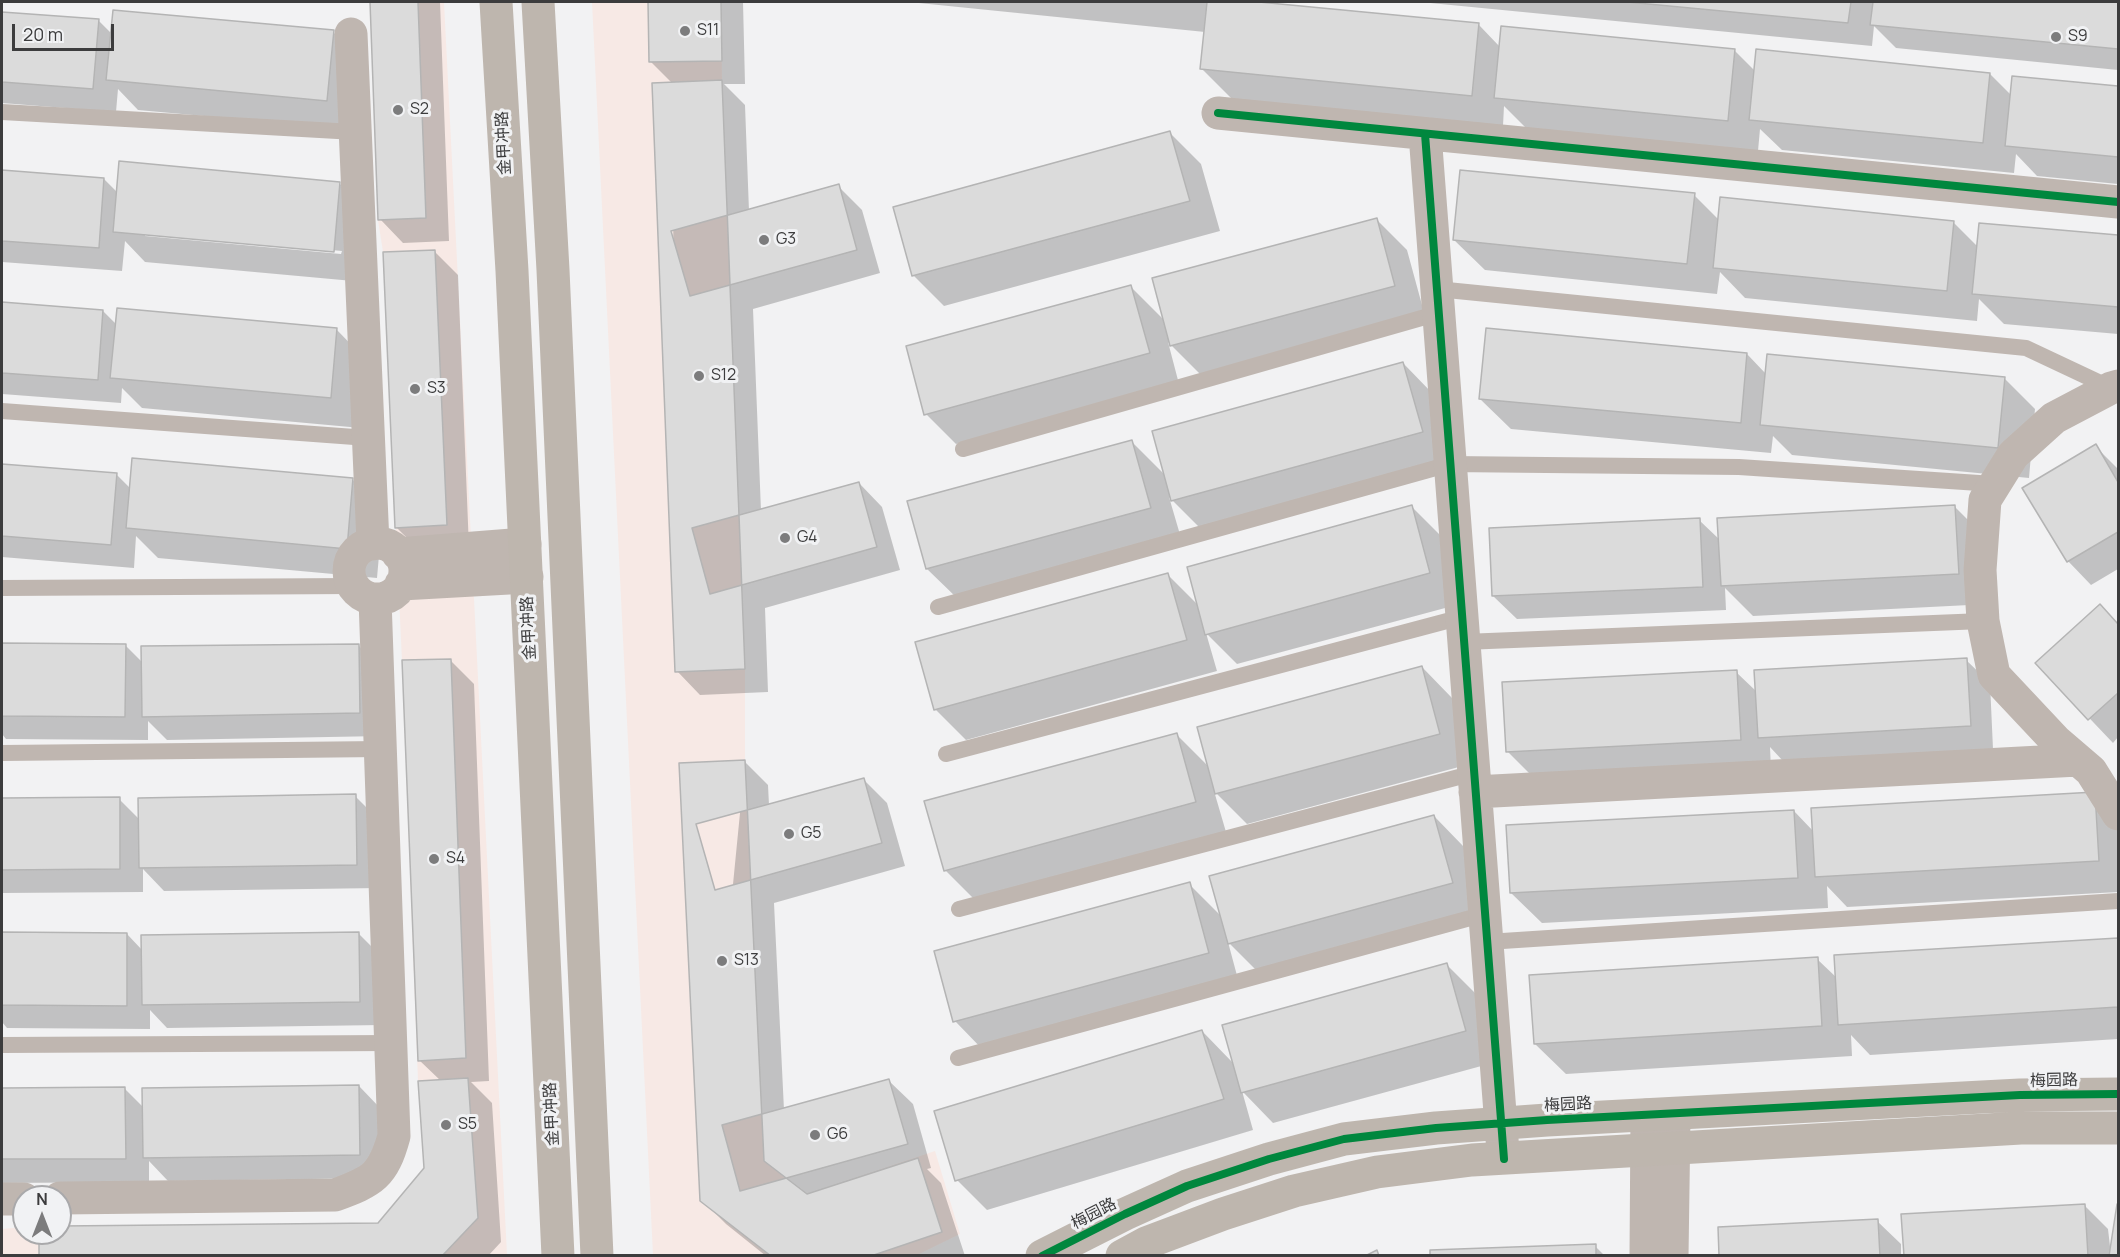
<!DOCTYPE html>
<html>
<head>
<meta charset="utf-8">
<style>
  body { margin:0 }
  #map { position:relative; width:2120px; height:1257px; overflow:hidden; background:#f2f2f3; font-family:Manrope,sans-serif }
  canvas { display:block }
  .frame { position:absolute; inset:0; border:3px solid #3c3c3d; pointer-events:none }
  .north { position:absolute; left:12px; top:1185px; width:60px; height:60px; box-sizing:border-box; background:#f1f2f4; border:2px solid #a9a9ab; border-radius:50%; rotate:0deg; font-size:16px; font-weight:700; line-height:24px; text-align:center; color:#3c3c3d }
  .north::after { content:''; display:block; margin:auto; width:21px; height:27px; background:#7c7c7d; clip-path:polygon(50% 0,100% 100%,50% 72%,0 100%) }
  .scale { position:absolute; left:12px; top:24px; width:102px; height:27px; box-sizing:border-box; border:3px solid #3c3c3d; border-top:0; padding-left:8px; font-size:18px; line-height:21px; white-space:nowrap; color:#3c3c3d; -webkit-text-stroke:4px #f1f2f4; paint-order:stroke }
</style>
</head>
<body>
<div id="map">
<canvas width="2120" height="1257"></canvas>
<div class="frame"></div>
<div class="north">N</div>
<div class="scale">20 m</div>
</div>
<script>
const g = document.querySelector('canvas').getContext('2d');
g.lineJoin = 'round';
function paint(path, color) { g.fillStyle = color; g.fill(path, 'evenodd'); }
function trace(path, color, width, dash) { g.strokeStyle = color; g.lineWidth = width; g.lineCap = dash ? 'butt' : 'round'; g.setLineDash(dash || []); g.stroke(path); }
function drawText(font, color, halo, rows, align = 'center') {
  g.font = font + ' Manrope,"Noto Sans SC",sans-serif'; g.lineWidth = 6; g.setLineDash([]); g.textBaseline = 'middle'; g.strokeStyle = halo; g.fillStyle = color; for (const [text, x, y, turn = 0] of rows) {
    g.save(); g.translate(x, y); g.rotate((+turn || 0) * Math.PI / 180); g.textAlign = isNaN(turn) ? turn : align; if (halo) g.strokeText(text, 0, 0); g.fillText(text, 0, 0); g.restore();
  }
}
paint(new Path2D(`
  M 370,2 L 444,2 L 507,1255 L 2,1256 L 2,1229 L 24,1227 L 24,1233 L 60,1233 L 60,1226 L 378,1223 L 424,1168 L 418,1081 L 402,661 L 383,252 L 378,220 Z
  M 592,2 L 721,2 L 722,80 L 745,669 L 745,760 L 764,1161 L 807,1194 L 935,1151 L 960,1234 L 917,1255 L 653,1255 Z`), '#f7e9e5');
paint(new Path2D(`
  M 371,2 L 440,2 L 449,241 L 403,243 L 380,219 Z
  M 650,2 L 743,2 L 745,84 L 724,84 L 745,105 L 749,211 L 838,186 L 862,210 L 880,273 L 753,309 L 761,511 L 859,483 L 882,507 L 900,570 L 765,608 L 768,692 L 700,695 L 677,671 L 672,83 L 651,62 Z
  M 909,2 L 1243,2 L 1479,25 L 1500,47 L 1735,51 L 1756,72 L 1990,74 L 2012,96 L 2014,77 L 2118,88 L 2118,184 L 2037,176 L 2016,154 L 2014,173 L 1782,150 L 1760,129 L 1758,151 L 1526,128 L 1504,106 L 1503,126 L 1232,99 L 1201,68 L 1205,32 Z
  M 1420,2 L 2118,2 L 2118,70 L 1896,48 L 1874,26 L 1872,46 Z
  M 2,13 L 98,20 L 112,34 L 333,32 L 364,62 L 358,130 L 138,110 L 118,89 L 116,112 L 2,103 Z
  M 1170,133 L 1201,164 L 1220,231 L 944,306 L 913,275 Z
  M 2,172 L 104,179 L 118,193 L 340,184 L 370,214 L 364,282 L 145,262 L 125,241 L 122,271 L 2,262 ZM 145,233 L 342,251 L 341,254 L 145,236 Z
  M 1694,195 L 1719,220 L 1953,222 L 1978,247 L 1980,224 L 2118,237 L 2118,334 L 2004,324 L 1979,299 L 1977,321 L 1745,298 L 1720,272 L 1717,294 L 1485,270 L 1454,240 Z
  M 1376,219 L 1407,250 L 1425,316 L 1202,376 L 1168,342 L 1179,384 L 956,444 L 926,414 L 1131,287 L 1165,321 Z
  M 434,251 L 458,275 L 469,548 L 420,551 L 396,527 Z
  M 2,304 L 103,311 L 117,325 L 337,330 L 367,361 L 361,428 L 142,408 L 122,388 L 121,403 L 2,394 Z
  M 1747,354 L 1766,374 L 2005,379 L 2035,409 L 2029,478 L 1792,455 L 1773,436 L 1771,453 L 1511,429 L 1480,399 Z
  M 1403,363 L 1433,394 L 1452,462 L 1203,531 L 1169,497 L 1181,538 L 958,599 L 927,569 L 1132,442 L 1165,475 Z
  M 2095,446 L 2118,469 L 2118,569 L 2091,585 L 2068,561 Z
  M 2,465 L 116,474 L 131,489 L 353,480 L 383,510 L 377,578 L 158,558 L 136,536 L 134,568 L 2,557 Z
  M 1412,507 L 1442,537 L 1460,604 L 1237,664 L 1206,633 L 1217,671 L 966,740 L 935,709 L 1167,574 L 1199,606 Z
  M 1955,507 L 1985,537 L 1989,604 L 1753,616 L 1725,588 L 1726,610 L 1517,619 L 1493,596 L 1699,520 L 1720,540 Z
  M 2100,606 L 2118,625 L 2118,737 L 2113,743 L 2037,663 Z
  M 2,644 L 125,645 L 143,663 L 358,645 L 382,669 L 383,736 L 167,740 L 148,721 L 148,740 L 6,739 L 2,734 Z
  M 450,660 L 474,684 L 489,1081 L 471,1082 L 492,1103 L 501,1242 L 488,1256 L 41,1256 L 41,1233 L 60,1233 L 60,1227 L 379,1224 L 425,1169 L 441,1081 L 419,1060 Z
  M 1966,660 L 1990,683 L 1993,749 L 1783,761 L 1770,747 L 1771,770 L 1538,782 L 1507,751 L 1736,672 L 1757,692 Z
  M 1422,667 L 1452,698 L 1470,764 L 1247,824 L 1214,791 L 1226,832 L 976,901 L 945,870 L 1176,734 L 1209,767 Z
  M 745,762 L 768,785 L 769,805 L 863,779 L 887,803 L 905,866 L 774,903 L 784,1110 L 889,1081 L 913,1104 L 931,1168 L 927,1169 L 941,1183 L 965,1256 L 766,1256 L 726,1224 L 702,1200 Z
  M 2094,794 L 2118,818 L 2118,892 L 1847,907 L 1827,886 L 1828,908 L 1542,923 L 1511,893 L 1794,811 L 1814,832 Z
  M 355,796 L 379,820 L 380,888 L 164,891 L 143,869 L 143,892 L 2,893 L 2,800 L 119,799 L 140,820 Z
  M 1434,816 L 1464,847 L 1483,914 L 1260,974 L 1228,942 L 1239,983 L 985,1052 L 955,1021 L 1189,884 L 1221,916 Z
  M 2,933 L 127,934 L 143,951 L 358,933 L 382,957 L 383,1025 L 167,1028 L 150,1010 L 150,1029 L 7,1028 L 2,1022 Z
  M 2118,939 L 2118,1039 L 1870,1055 L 1851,1035 L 1852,1056 L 1566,1074 L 1535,1044 L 1817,959 L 1837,978 L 1835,957 Z
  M 1447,965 L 1478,996 L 1496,1062 L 1273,1123 L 1242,1091 L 1253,1130 L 987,1210 L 957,1180 L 1202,1031 L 1234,1064 Z
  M 359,1086 L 382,1110 L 383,1178 L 168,1181 L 149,1161 L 149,1182 L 2,1183 L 2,1089 L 125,1089 L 144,1108 Z
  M 2084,1205 L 2108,1229 L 2111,1255 L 2118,1206 L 2118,1256 L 1905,1256 Z
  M 1877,1221 L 1901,1244 L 1901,1256 L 1721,1256 Z
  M 1595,1246 L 1605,1256 L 1431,1256 Z`), '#0003');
const building = new Path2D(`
  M 370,2 L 418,2 L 426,218 L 378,220 Z
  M 648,2 L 721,2 L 722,61 L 649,62 Z
  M 1207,2 L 1259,2 L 1479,23 L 1472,96 L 1200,69 Z
  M 1627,2 L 1851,2 L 1848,23 Z
  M 1873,2 L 2118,2 L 2118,49 L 1870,25 Z
  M 113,10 L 334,30 L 327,101 L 106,80 Z
  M 2,12 L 99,19 L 93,89 L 2,82 Z
  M 1501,26 L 1735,49 L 1728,121 L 1494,98 Z
  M 1756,49 L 1990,73 L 1983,143 L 1749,120 Z
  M 2012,76 L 2118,86 L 2118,157 L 2005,146 Z
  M 722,80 L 745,669 L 675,672 L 652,83 Z
  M 1170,131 L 1190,201 L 912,276 L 893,207 Z
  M 119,161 L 340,182 L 334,252 L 113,232 Z
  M 2,170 L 104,178 L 99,248 L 2,241 Z
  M 1460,170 L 1695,193 L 1687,264 L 1453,240 Z
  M 839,184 L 857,250 L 690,296 L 671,231 Z
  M 1720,197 L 1954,221 L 1947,291 L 1713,268 Z
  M 1377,218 L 1395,286 L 1170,346 L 1152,278 Z
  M 1979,223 L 2118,235 L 2118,307 L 1972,294 Z
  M 435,250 L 447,525 L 395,528 L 383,252 Z
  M 1131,285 L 1150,353 L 924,415 L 906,346 Z
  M 2,302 L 103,310 L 98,380 L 2,373 Z
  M 117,308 L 337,328 L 331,398 L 110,378 Z
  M 1486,328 L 1747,353 L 1741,423 L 1479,399 Z
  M 1767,354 L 2005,377 L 1998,448 L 1760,425 Z
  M 1403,362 L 1423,432 L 1171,501 L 1152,431 Z
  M 1132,440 L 1151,508 L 926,569 L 907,501 Z
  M 2096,444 L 2118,482 L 2118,532 L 2067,562 L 2022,488 Z
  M 132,458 L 353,478 L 347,549 L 126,528 Z
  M 2,464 L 117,473 L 111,545 L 2,536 Z
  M 859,482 L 877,547 L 710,594 L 692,528 Z
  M 1412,505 L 1430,573 L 1205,635 L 1187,567 Z
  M 1955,505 L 1959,574 L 1721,586 L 1717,518 Z
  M 1700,518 L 1703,587 L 1492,596 L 1489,528 Z
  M 1168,573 L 1187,640 L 934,710 L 915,642 Z
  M 2100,604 L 2118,624 L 2118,693 L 2088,720 L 2035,663 Z
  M 2,643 L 126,644 L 125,717 L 2,716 Z
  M 359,644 L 360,713 L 142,717 L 141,646 Z
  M 1967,658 L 1971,726 L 1758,738 L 1754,670 Z
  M 451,659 L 466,1058 L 418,1061 L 402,660 Z
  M 1422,666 L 1440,734 L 1215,794 L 1197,727 Z
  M 1737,670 L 1741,740 L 1506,752 L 1502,682 Z
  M 1177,733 L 1196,802 L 944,871 L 924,801 Z
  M 745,760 L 764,1161 L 807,1194 L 918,1158 L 942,1232 L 871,1256 L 771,1256 L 700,1201 L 679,763 Z
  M 864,778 L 882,843 L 715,890 L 696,824 Z
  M 2095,792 L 2099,861 L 1815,877 L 1811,808 Z
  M 356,794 L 357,865 L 139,868 L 138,798 Z
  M 120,797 L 120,869 L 2,870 L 2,798 Z
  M 1794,810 L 1798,878 L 1510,893 L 1506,825 Z
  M 1434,815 L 1453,883 L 1228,944 L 1209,876 Z
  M 1190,882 L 1209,953 L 953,1022 L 934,951 Z
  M 2,932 L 127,933 L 127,1006 L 2,1005 Z
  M 359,932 L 360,1002 L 142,1005 L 141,935 Z
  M 2118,938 L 2118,1007 L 1838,1025 L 1834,955 Z
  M 1818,957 L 1822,1026 L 1534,1044 L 1529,975 Z
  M 1447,963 L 1466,1031 L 1241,1093 L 1222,1025 Z
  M 1202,1030 L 1224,1099 L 955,1181 L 934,1111 Z
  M 468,1078 L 478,1218 L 442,1256 L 39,1256 L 39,1233 L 60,1233 L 60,1226 L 378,1223 L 424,1168 L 418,1081 Z
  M 889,1079 L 908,1144 L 740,1191 L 722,1125 Z
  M 359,1085 L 360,1155 L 143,1158 L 142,1088 Z
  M 125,1087 L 126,1159 L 2,1159 L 2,1088 Z
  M 2085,1204 L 2088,1256 L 1904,1256 L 1901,1214 Z
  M 2117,1204 L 2118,1204 L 2118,1256 L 2109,1256 Z
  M 1878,1219 L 1880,1256 L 1719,1256 L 1718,1227 Z
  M 1596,1244 L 1596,1256 L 1430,1256 L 1430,1250 Z
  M 1377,1250 L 1379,1256 L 1365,1256 Z`);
paint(building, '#dbdbdb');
trace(building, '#b4b4b4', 1.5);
trace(new Path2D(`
  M 2,112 L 355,132
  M 1437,289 L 2026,348 L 2111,388
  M 2,411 L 368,438
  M 963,449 L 1439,313
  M 2,588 L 353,586
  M 938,607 L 1450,464 L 1739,467 L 1994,484
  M 1464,642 L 1983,621
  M 2,753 L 381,749
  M 946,754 L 1462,617
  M 959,909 L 1474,773
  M 1487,942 L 2118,901
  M 2,1045 L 391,1043
  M 958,1058 L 1485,914`), '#bfb6b0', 16);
trace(new Path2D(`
  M 351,34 L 373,544
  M 1218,113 L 2118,202
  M 1425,134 L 1503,1152
  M 2118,386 L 2111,388 L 2054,418 L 2013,455 L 1985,500 L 1980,570 L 1983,621 L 1994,675 L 2056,741 L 2091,771 L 2118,814
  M349 571a28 28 0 1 1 56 0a28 28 0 1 1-56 0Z
  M 398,554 L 525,544
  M 401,584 L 527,577
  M 1475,792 L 2078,760
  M 60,1198 L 335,1195 C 373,1181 383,1176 394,1136 L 375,599
  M 2,1199 L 24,1199
  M 1646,1256 L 1647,1115
  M 1672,1256 L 1674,1119`), '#bfb6b0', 33);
trace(new Path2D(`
  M 496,2 L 512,271 L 558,1256
  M 538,2 L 553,270 L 597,1256
  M 1042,1256 L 1125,1214 L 1187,1186 L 1269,1159 L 1344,1139 L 1436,1128 L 1547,1120 L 2020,1095 L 2118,1094
  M 1122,1256 L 1146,1243 L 1223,1214 L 1294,1191 L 1377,1172 L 1472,1160 L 2021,1128 L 2118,1128`), '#beb6ae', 33);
trace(new Path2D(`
  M 1218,113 L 2118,202
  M 1425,134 L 1504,1159
  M 1042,1256 L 1125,1214 L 1187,1186 L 1269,1159 L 1344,1139 L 1436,1128 L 1547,1120 L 2020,1095 L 2118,1094`), '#00873e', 8);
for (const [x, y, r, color] of [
  [685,31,6,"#7c7c7d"],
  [2056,37,6,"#7c7c7d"],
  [398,110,6,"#7c7c7d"],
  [764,240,6,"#7c7c7d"],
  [699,376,6,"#7c7c7d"],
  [415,389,6,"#7c7c7d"],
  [785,538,6,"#7c7c7d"],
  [789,834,6,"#7c7c7d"],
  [434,859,6,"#7c7c7d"],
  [722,961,6,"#7c7c7d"],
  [446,1125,6,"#7c7c7d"],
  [815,1135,6,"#7c7c7d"]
]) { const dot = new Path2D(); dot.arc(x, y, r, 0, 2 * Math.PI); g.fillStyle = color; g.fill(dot); trace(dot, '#f1f2f4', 2); }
drawText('16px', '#3c3c3d', '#f1f2f4', [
  ["S11",697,31],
  ["S9",2068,37],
  ["S2",410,110],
  ["G3",776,240],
  ["S12",711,376],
  ["S3",427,389],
  ["G4",797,538],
  ["G5",801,834],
  ["S4",446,859],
  ["S13",734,961],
  ["S5",458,1125],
  ["G6",827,1135]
], 'left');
drawText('16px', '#3c3c3d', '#f1f2f4', [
  ["金甲冲路",504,143,-93],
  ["金甲冲路",529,628,-93],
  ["梅园路",2054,1081,-1],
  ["梅园路",1568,1105,-3],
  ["金甲冲路",552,1114,-93],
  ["梅园路",1094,1214,-27]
]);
</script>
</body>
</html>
